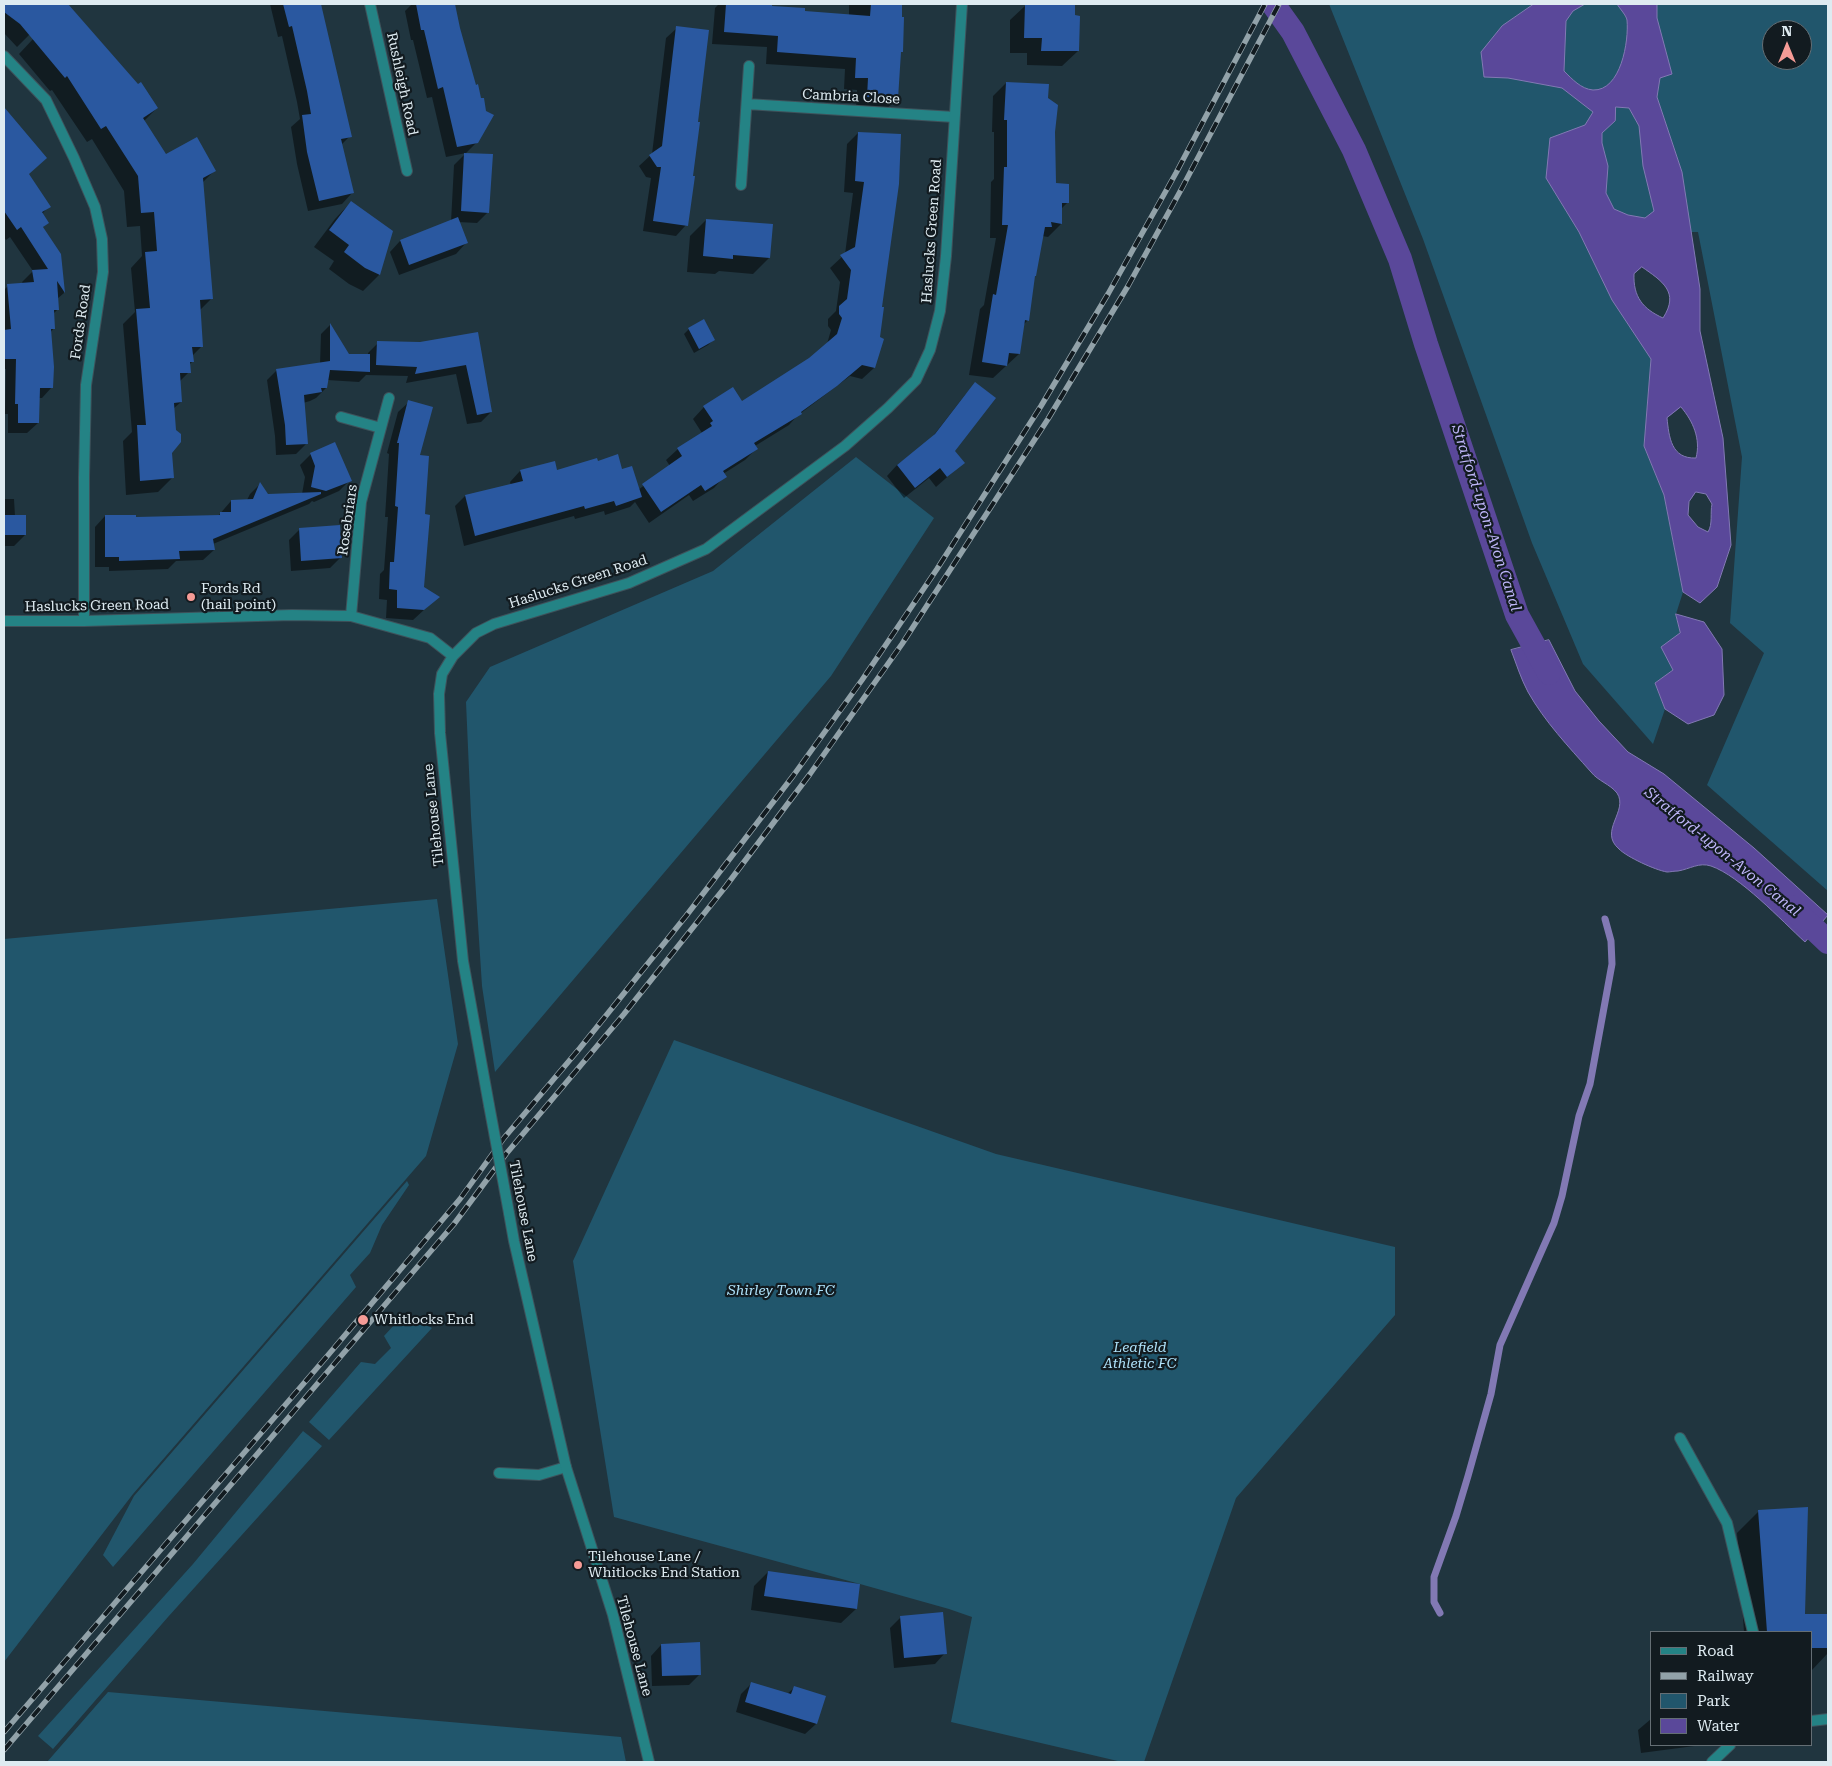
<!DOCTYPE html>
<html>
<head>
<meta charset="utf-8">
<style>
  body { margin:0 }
  #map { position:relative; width:1832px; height:1766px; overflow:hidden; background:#20353f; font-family:"Roboto Serif",serif }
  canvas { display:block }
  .frame { position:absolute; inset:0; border:5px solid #deebf1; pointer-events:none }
  .legend { position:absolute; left:1650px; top:1631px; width:162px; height:115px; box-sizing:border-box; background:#121b20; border:1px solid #646e74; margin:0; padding:6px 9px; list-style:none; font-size:15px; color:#deebf1 }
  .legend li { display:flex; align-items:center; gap:10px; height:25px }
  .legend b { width:25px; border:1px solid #646e74 }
  .north { position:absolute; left:1762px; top:20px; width:50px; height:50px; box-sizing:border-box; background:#121b20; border:1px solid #646e74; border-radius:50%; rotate:0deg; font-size:14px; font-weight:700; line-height:20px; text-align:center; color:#deebf1 }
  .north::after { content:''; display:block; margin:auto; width:18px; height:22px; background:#f59b96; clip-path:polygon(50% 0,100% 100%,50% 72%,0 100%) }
</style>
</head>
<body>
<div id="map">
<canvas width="1832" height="1766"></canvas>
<div class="frame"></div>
<ul class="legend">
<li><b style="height:6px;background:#248385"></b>Road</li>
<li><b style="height:6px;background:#92a2a9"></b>Railway</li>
<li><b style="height:14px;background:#21566c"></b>Park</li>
<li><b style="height:14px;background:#5a489a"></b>Water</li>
</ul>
<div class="north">N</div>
</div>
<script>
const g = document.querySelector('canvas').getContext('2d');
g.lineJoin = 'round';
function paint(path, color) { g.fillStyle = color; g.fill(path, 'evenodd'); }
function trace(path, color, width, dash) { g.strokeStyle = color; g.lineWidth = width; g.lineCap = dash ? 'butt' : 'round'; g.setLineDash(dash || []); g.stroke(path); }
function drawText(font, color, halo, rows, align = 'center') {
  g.font = font + ' "Roboto Serif",serif'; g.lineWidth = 4.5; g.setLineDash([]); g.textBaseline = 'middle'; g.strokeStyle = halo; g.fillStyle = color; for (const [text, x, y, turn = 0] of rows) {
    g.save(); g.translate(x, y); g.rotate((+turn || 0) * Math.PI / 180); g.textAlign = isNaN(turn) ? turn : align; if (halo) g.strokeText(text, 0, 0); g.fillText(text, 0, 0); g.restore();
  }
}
paint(new Path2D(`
  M 1329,4 L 1828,4 L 1828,891 L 1707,785 L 1764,653 L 1730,623 L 1742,457 L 1698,232 L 1580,232 L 1651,359 L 1644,446 L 1664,495 L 1683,592 L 1676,614 L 1680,633 L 1673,670 L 1655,683 L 1665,709 L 1653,744 L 1583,664 L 1532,543 L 1423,239 ZM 1772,30 L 1802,30 L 1802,60 L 1772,60 Z
  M 856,457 L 934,518 L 831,676 L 495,1072 L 482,986 L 471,816 L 466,702 L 490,667 L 713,571 Z
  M 437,899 L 458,1044 L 426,1156 L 133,1494 L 4,1662 L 4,939 Z
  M 674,1040 L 996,1154 L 1395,1247 L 1395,1315 L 1236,1498 L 1144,1762 L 1122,1762 L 951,1722 L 972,1617 L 949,1609 L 860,1584 L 614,1517 L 573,1261 Z
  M 407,1181 L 409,1185 L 382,1225 L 370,1253 L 350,1275 L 356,1287 L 113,1567 L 103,1555 L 134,1496 Z
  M 405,1313 L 432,1328 L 329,1440 L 309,1422 L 361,1362 L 375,1364 L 391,1348 L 384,1336 Z
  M 303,1431 L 322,1446 L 168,1617 L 53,1749 L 38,1736 L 193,1564 Z
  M 108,1692 L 621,1737 L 626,1762 L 47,1762 Z`), '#21566c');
const water = new Path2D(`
  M 1534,4 L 1585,4 L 1573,11 L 1566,21 L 1564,71 C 1572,79 1581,89 1593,90 C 1621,91 1629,41 1627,20 C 1626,15 1620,9 1617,4 L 1657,4 L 1657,18 L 1672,74 L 1660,78 L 1657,97 L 1682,172 L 1700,289 L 1700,331 L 1723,438 L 1731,545 L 1717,587 L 1700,603 L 1683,592 L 1664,495 L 1644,446 L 1651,359 L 1612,300 L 1579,232 L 1546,178 L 1550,138 L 1585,125 L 1593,112 L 1562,88 L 1508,78 L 1484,77 L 1481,52 L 1502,26 ZM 1616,107 L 1629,108 L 1639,126 L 1643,166 L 1654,211 L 1645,218 L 1628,215 L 1614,209 L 1606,193 L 1608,166 L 1602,143 L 1602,133 L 1615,121 ZM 1642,267 C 1662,281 1680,292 1663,318 C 1643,309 1633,297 1634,274 ZM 1681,407 C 1693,421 1701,439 1696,458 C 1671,459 1669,437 1667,418 ZM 1696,492 L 1706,494 L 1712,504 C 1710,513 1713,524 1708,532 L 1698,527 L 1688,515 L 1689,502 Z
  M 1676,614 L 1704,622 L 1722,649 L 1724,695 L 1714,715 L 1688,724 L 1665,709 L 1655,683 L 1673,670 L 1661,647 L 1680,633 Z
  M 1549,640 L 1575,691 L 1599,721 L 1628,752 L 1664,774 L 1754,848 L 1828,915 L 1805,942 C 1781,920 1740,876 1711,866 C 1699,862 1690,869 1678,871 C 1674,871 1670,872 1667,872 C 1655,870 1627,857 1619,849 C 1598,831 1629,811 1617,793 C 1610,784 1598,781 1591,772 C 1568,746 1545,722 1528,692 C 1521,679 1516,663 1511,650 Z`);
paint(water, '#5a489a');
trace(water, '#8279b4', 1);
paint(new Path2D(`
  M 4,4 L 51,4 L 29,35 L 17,47 L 4,33 Z
  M 270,4 L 320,4 L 350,136 L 341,145 L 352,193 L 342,204 L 308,211 L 297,164 L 291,127 L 300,119 L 297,102 L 282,36 L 278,37 Z
  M 412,4 L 449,4 L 477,142 L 465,154 L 488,212 L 477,223 L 458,222 L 466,243 L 456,254 L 399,275 L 390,252 L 400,241 L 451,222 L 454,165 L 466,153 L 446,157 L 432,97 L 427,98 L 413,40 L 411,40 L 405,11 Z
  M 719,4 L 770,4 L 770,7 L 803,12 L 849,16 L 849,4 L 901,4 L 897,99 L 885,110 L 856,109 L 857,90 L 844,89 L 845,69 L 766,64 L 767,47 L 712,44 L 715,8 Z
  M 1034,4 L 1074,4 L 1073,17 L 1078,51 L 1062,66 L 1027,65 L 1027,53 L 1010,53 L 1010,20 L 1026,5 L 1034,6 Z
  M 677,28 L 686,225 L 676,236 L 643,231 L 651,178 L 646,177 L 639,166 L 652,154 L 666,38 Z
  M 33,39 L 157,108 L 143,122 L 165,156 L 214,171 L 202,183 L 212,298 L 200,310 L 202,346 L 192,356 L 192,362 L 189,365 L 189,372 L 179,382 L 181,402 L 173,409 L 171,453 L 172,478 L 158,492 L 126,495 L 123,441 L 132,432 L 123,324 L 135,312 L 131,268 L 142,256 L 140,226 L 127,227 L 124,191 L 92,139 L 87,142 L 52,90 L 50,91 L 19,54 Z
  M 1006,83 L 1047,99 L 1054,132 L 1055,184 L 1068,202 L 1061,209 L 1061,224 L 1048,237 L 1042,236 L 1034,277 L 1028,320 L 1023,325 L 1019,354 L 993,378 L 969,375 L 980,309 L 984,305 L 996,238 L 990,238 L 991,182 L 994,179 L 994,132 L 992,132 L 993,96 Z
  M 4,110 L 46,158 L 28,174 L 49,206 L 42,214 L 47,223 L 42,228 L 60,254 L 64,293 L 57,299 L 58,309 L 53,314 L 54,328 L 50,333 L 52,387 L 42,398 L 38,398 L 38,423 L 27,433 L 8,433 L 8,414 L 5,414 L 6,369 L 4,369 L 4,290 L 8,286 L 23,284 L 22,282 L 33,271 L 10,237 L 6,240 L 4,237 Z
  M 858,133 L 881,308 L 878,338 L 882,339 L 874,368 L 862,379 L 850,376 L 797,416 L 789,425 L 755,446 L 756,449 L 745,460 L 723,474 L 725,476 L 714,488 L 693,501 L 689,495 L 649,523 L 635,502 L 630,507 L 605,515 L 604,511 L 575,519 L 574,516 L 464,546 L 455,506 L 465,496 L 511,485 L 510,482 L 520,471 L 556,471 L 597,463 L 622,470 L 638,490 L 670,466 L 666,460 L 678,449 L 702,433 L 693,419 L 704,407 L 742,403 L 809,359 L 827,344 L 831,330 L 828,326 L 828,319 L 836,311 L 840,282 L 830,268 L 845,254 L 853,193 L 844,192 L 847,144 Z
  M 351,202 L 391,231 L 379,275 L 363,291 L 349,284 L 329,269 L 334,261 L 314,247 L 335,219 Z
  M 706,220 L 769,258 L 753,274 L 719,271 L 715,274 L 687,272 L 690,236 Z
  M 330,325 L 349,355 L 368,355 L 368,353 L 378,343 L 420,344 L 477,334 L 491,412 L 481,422 L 467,424 L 456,374 L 406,383 L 408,376 L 366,375 L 359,382 L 327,380 L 326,388 L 316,398 L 310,401 L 303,403 L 306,444 L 296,454 L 276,455 L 275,436 L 267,380 L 277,370 L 320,364 L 321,334 Z
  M 689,329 L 713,340 L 708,345 L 694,353 L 684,334 Z
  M 975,384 L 953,451 L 963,463 L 936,487 L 929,478 L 904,498 L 887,476 L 897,465 L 930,440 L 965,395 Z
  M 409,402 L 418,456 L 423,516 L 423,588 L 438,597 L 413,620 L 386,618 L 387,600 L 379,599 L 380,574 L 384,570 L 388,517 L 385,517 L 389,454 L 387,453 L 398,412 Z
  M 311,454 L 350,480 L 339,491 L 314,502 L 312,501 L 309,504 L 213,544 L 214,550 L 203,560 L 176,561 L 168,569 L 109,571 L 109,567 L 95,567 L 95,527 L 105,516 L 135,518 L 218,516 L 231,501 L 247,500 L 250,494 L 260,484 L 267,495 L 302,494 L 305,477 L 300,465 Z
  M 4,499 L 14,499 L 15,516 L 25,535 L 14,546 L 4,546 Z
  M 300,529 L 341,557 L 330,568 L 291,571 L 289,540 Z
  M 1759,1511 L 1804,1615 L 1828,1615 L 1828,1653 L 1812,1670 L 1811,1670 L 1811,1632 L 1744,1632 L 1737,1533 Z
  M 768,1572 L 856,1609 L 841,1623 L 751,1610 L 754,1586 Z
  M 901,1617 L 945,1653 L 935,1664 L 894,1668 L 890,1628 Z
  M 661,1645 L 700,1674 L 689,1685 L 652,1686 L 651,1656 Z
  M 752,1683 L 787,1694 L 794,1688 L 816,1724 L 805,1734 L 736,1712 L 741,1694 Z
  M 1651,1719 L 1651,1745 L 1702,1745 L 1641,1753 L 1638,1730 Z`), '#0007');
trace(new Path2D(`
  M 1440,1613 L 1434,1602 L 1434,1577 L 1456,1516 L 1468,1476 L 1491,1394 L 1500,1345 L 1554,1223 L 1562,1196 L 1579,1116 L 1590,1084 L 1612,964 L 1611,941 L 1605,919`), '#8279b4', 7);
trace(new Path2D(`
  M 1273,4 L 1293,32 L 1354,150 L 1400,259 L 1426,344 L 1517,615 L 1549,673
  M 1791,907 L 1828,942`), '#5a489a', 24);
paint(new Path2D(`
  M 4,4 L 68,4 L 138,84 L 141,82 L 158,108 L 143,118 L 166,154 L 197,137 L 216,171 L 203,178 L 213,299 L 200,300 L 203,347 L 192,347 L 194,362 L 190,362 L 191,373 L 180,373 L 182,402 L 174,403 L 176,430 L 181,434 L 181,442 L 172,453 L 174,478 L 140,481 L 137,425 L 146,425 L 136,309 L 150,308 L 145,252 L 157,251 L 154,212 L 141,213 L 138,176 L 106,126 L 101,129 L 67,76 L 65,78 L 20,24 L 4,12 Z
  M 283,4 L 321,4 L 352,137 L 341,139 L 354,193 L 319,201 L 307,152 L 302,115 L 311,114 L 307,91 L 292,26 L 289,27 Z
  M 416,4 L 455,4 L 460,28 L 476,85 L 478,84 L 481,98 L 484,98 L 486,111 L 494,115 L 478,143 L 457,147 L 443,87 L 438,89 L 424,30 L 421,30 Z
  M 726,4 L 772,4 L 772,6 L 805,8 L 805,11 L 870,16 L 871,4 L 902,4 L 902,17 L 904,17 L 903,52 L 901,52 L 898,99 L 867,97 L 868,78 L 855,78 L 856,58 L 777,52 L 778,36 L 724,32 Z
  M 1025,4 L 1075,4 L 1075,15 L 1080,16 L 1079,51 L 1041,51 L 1042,38 L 1024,38 Z
  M 676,26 L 709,30 L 698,122 L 700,122 L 693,176 L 695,176 L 688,226 L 653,221 L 661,167 L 657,167 L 649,155 L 662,146 Z
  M 1006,82 L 1049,84 L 1048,98 L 1058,105 L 1055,132 L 1056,183 L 1069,184 L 1069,203 L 1062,203 L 1062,224 L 1051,222 L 1052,227 L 1045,227 L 1036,276 L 1035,276 L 1029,321 L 1025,320 L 1020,354 L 1009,353 L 1007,366 L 982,362 L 993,294 L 996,295 L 1008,225 L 1002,225 L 1004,167 L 1007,167 L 1007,120 L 1004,120 Z
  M 4,107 L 47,158 L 29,174 L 51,207 L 42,212 L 49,223 L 43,227 L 61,254 L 65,293 L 57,281 L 59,310 L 54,310 L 55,329 L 51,329 L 54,367 L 53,388 L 40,388 L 39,423 L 18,423 L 18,404 L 15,404 L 16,359 L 5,359 L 4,347 L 4,330 L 11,329 L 7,284 L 34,282 L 32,270 L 48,269 L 21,227 L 17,230 L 4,211 Z
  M 858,132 L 901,134 L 899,184 L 882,307 L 884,307 L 880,337 L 884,339 L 875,368 L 862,365 L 837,386 L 801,412 L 802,414 L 754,443 L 758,449 L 723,471 L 727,477 L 705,491 L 701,485 L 661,512 L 642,484 L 682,456 L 677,448 L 712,426 L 710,423 L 713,421 L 703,406 L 733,387 L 742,401 L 809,358 L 837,334 L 842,318 L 839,314 L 839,306 L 847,299 L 851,270 L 840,255 L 855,247 L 864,182 L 855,181 Z
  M 464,153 L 493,154 L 489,213 L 461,211 Z
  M 351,201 L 393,231 L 380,275 L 365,268 L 344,252 L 349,245 L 329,230 Z
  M 458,217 L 468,243 L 409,265 L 400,240 Z
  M 706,219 L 773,224 L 770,258 L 733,255 L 733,259 L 703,256 Z
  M 704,319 L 715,340 L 699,349 L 688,328 Z
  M 330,323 L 349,354 L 370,354 L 370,372 L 330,370 L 327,388 L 321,388 L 322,392 L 304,395 L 308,444 L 286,445 L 285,425 L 276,369 L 330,361 Z
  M 478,332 L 492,412 L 477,415 L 466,365 L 415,374 L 417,367 L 376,365 L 377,341 L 420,342 Z
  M 975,382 L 996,398 L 955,451 L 965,463 L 947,477 L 940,468 L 915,488 L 897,465 L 935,434 Z
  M 408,400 L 433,407 L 420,455 L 429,456 L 425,514 L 430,515 L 424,587 L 440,597 L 424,610 L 397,608 L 397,590 L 389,589 L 390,562 L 394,562 L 398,507 L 395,506 L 399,443 L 397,443 Z
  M 335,442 L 352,481 L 326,491 L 311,487 L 315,466 L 310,453 Z
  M 618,454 L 622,469 L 632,466 L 642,497 L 616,506 L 614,501 L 585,509 L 584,506 L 475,536 L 465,495 L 523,481 L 520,470 L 555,461 L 557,470 L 597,458 L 598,461 Z
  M 260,482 L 268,494 L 321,492 L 321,494 L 213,539 L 215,550 L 179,551 L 180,559 L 119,561 L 119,557 L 105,557 L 105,515 L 136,515 L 136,517 L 220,515 L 220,512 L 231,512 L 231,500 L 253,499 Z
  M 4,515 L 26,515 L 26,535 L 4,535 Z
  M 340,525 L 342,558 L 301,561 L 299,528 Z
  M 1808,1507 L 1805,1614 L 1828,1614 L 1828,1648 L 1811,1648 L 1811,1632 L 1767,1632 L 1758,1510 Z
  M 768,1571 L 860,1584 L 857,1609 L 764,1596 Z
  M 943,1612 L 947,1654 L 904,1658 L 900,1616 Z
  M 700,1642 L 701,1675 L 662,1676 L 661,1644 Z
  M 751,1682 L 791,1694 L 794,1686 L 826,1696 L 817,1724 L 745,1702 Z`), '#2a58a0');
const service = new Path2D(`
  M 1680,1438 L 1727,1523 L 1753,1632
  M 499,1473 L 539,1475 L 566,1467
  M 1811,1721 L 1828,1719
  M 1712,1762 L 1730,1745`);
const minor = new Path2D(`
  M 370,4 L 407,171
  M 4,56 L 46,100 L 74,158 L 95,207 L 102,239 L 103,272 L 86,385 L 84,477 L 84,621
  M 747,104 L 954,117
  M 741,185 L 749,66
  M 341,417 L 381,428
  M 351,616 L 361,502 L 389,398`);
const tertiary = new Path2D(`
  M 4,621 L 84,621 L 292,615 L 351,616 L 430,638 L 453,656
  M 489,1105 L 463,961 L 440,733 L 439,694 L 442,674 L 453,656 L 476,633 L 494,624 L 629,583 L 706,549 L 845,446 L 888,408 L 916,380 L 930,350 L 940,311 L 946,256 L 962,4
  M 509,1213 L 514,1241 L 566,1467 L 613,1615 L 649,1762`);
trace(service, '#3e525b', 12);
trace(minor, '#3e525b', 12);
trace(tertiary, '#3e525b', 12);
trace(service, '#248385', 10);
trace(minor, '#248385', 10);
trace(tertiary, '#248385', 10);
const rail = new Path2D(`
  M 4,1732 L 329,1354 L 460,1199 L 504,1138 L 580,1048 L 686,916 L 793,776 L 862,680 L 937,569 L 1041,406 L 1108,294 L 1176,173 L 1265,4
  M 4,1750 L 454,1224 L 506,1154 L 624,1014 L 726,886 L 810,774 L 902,644 L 1048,419 L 1128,286 L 1182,188 L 1279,4`);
trace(rail, '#92a2a9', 5.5);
trace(rail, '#121b20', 4, [11]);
const tertiaryBridge = new Path2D(`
  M 489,1105 L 509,1213`);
trace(tertiaryBridge, '#3e525b', 12, []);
trace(tertiaryBridge, '#248385', 10);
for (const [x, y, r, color] of [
  [191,597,5,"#f59b96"],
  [363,1320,6,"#f59b96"],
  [578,1565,5,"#f59b96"]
]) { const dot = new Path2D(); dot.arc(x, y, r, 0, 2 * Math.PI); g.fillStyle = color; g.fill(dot); trace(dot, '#121b20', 2); }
drawText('14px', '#deebf1', '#121b20', [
  ["Rushleigh Road",402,84,78],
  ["Cambria Close",851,97,3],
  ["Haslucks Green Road",932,231,-86],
  ["Fords Road",81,322,-82],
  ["Rosebriars",348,520,-82],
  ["Haslucks Green Road",578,582,-18],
  ["Haslucks Green Road",97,606,-1],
  ["Tilehouse Lane",434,815,-96],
  ["Tilehouse Lane",523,1211,79],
  ["Tilehouse Lane",634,1646,75]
]);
drawText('14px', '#deebf1', '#121b20', [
  ["Fords Rd",201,589],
  ["(hail point)",201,605],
  ["Whitlocks End",374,1320],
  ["Tilehouse Lane /",588,1557],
  ["Whitlocks End Station",588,1573]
], 'left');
drawText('italic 14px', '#aee2fa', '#121b20', [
  ["Shirley Town FC",781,1291],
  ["Leafield",1140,1348],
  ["Athletic FC",1140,1364]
]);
drawText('italic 15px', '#beb5f8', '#121b20', [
  ["Stratford-upon-Avon Canal",1486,518,72],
  ["Stratford-upon-Avon Canal",1722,852,39]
]);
</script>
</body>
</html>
